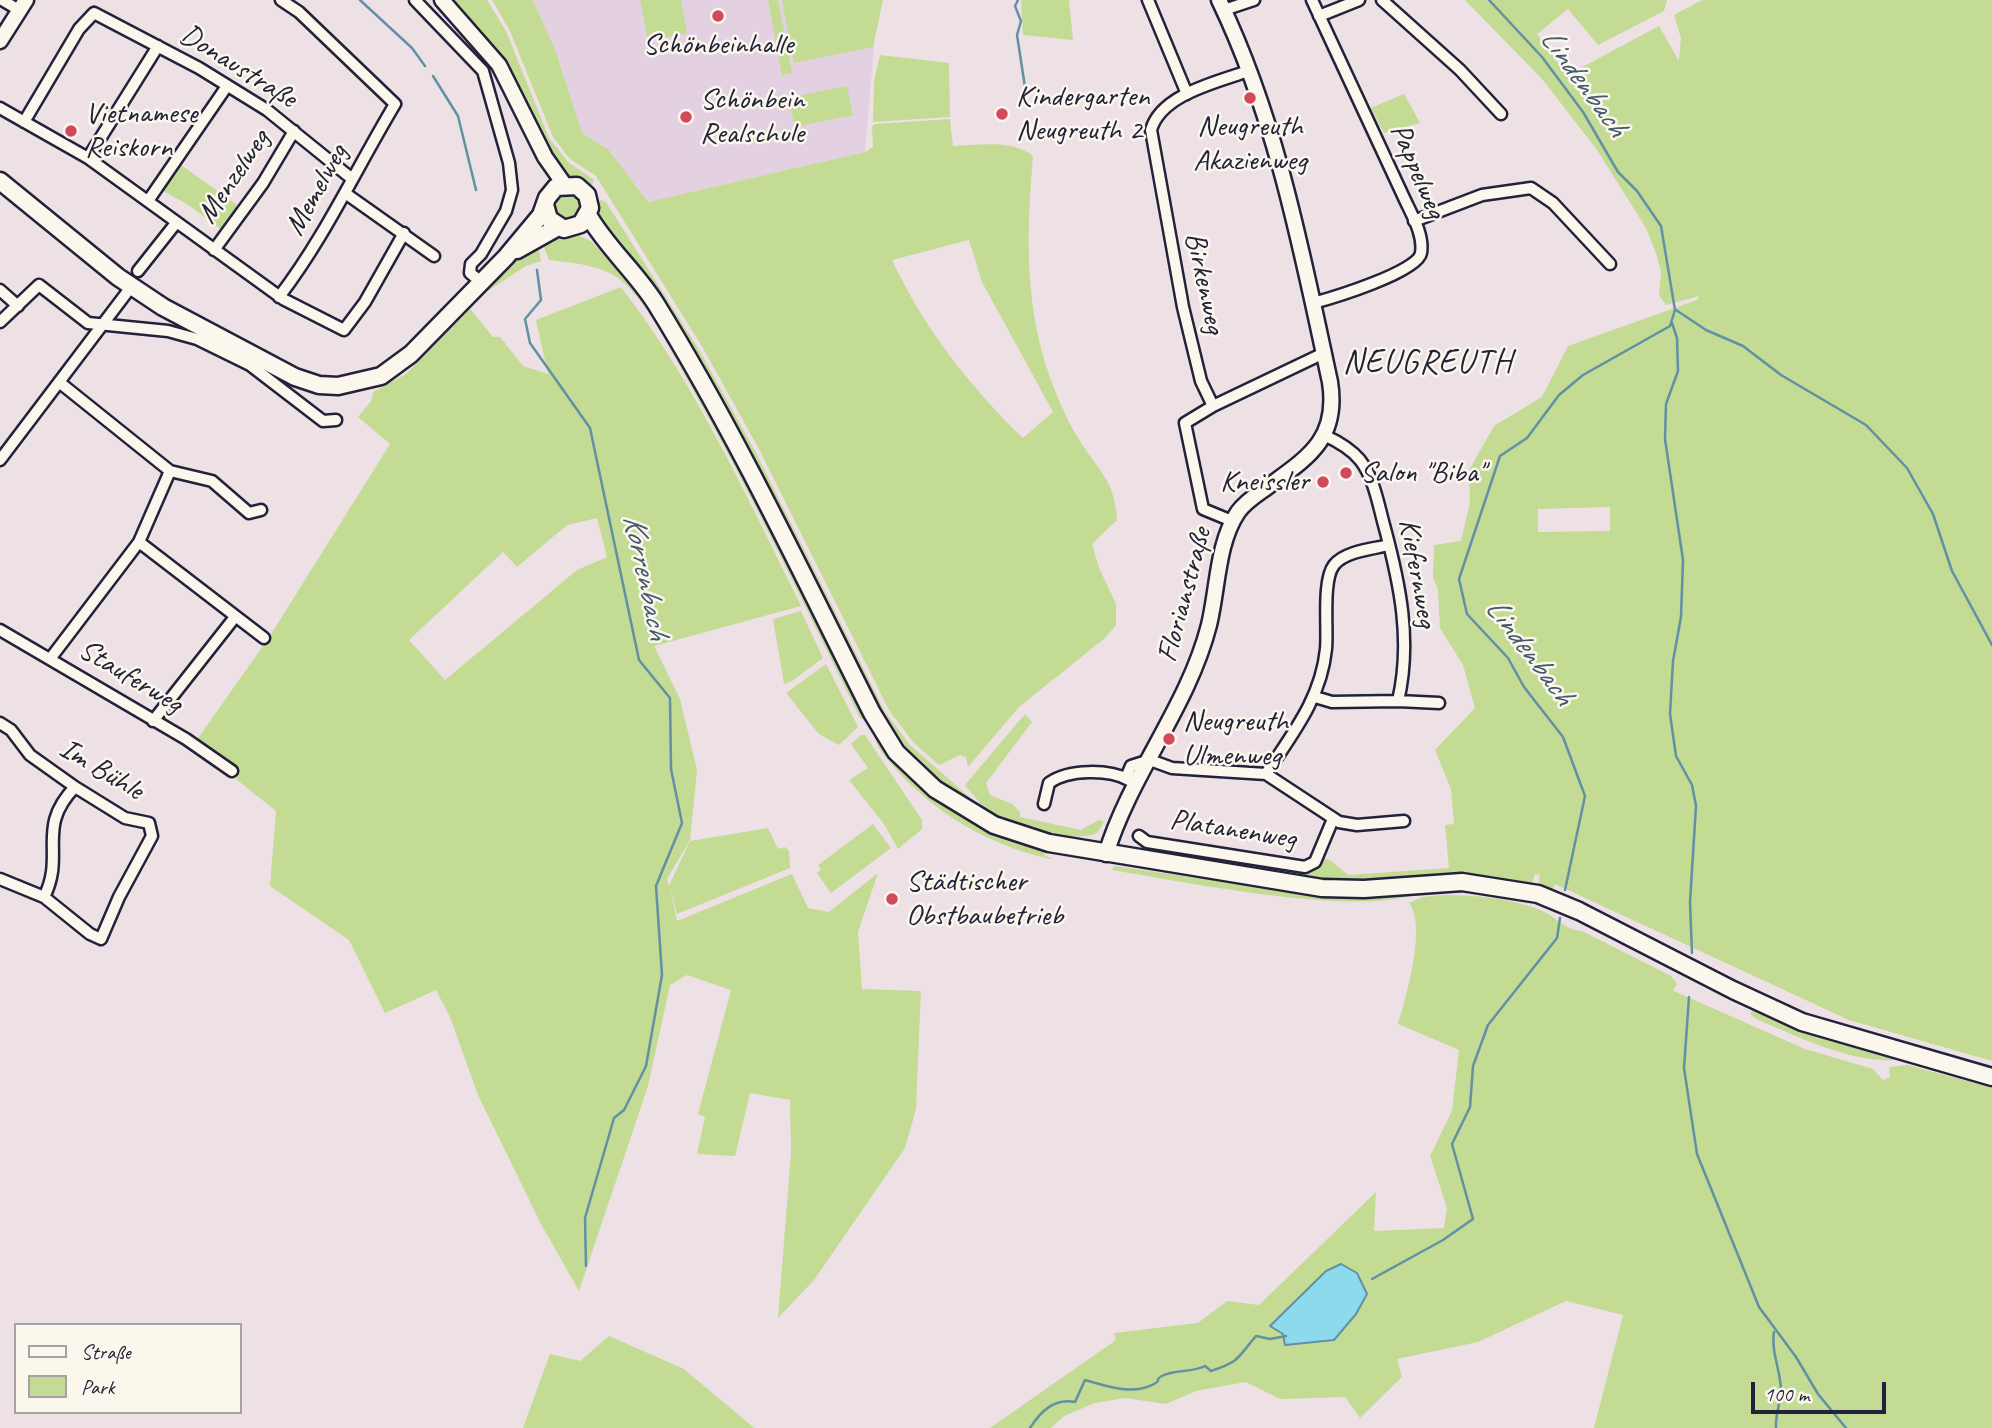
<!DOCTYPE html>
<html>
<head>
<meta charset="utf-8">
<style>
  body { margin:0 }
  #map { position:relative; width:1992px; height:1428px; overflow:hidden; background:#ede1e6; font-family:Caveat,sans-serif }
  canvas { display:block }
  .legend { position:absolute; left:14px; top:1323px; width:228px; height:91px; box-sizing:border-box; background:#fbf7ec; border:2px solid #a4a2a5; margin:0; padding:9px 12px; list-style:none; font-size:21px; color:#22223b }
  .legend li { display:flex; align-items:center; gap:14px; height:35px }
  .legend b { width:35px; border:2px solid #a4a2a5 }
  .scale { position:absolute; left:1751px; top:1382px; width:135px; height:32px; box-sizing:border-box; border:4px solid #22223b; border-top:0; padding-left:9px; font-size:21px; line-height:24px; white-space:nowrap; color:#22223b; -webkit-text-stroke:5px #fbf7ec; paint-order:stroke }
</style>
</head>
<body>
<div id="map">
<canvas width="1992" height="1428"></canvas>
<ul class="legend">
<li><b style="height:9px;background:#fbf7ec"></b>Straße</li>
<li><b style="height:19px;background:#c3db92"></b>Park</li>
</ul>
<div class="scale">100 m</div>
</div>
<script>
const g = document.querySelector('canvas').getContext('2d');
g.lineJoin = 'round';
function paint(path, color) { g.fillStyle = color; g.fill(path, 'evenodd'); }
function trace(path, color, width, dash) { g.strokeStyle = color; g.lineWidth = width; g.lineCap = dash ? 'butt' : 'round'; g.setLineDash(dash || []); g.stroke(path); }
function drawText(font, color, halo, rows, align = 'center') {
  g.font = font + ' Caveat,sans-serif'; g.lineWidth = 5; g.setLineDash([]); g.textBaseline = 'middle'; g.strokeStyle = halo; g.fillStyle = color; for (const [text, x, y, turn = 0] of rows) {
    g.save(); g.translate(x, y); g.rotate((+turn || 0) * Math.PI / 180); g.textAlign = isNaN(turn) ? turn : align; if (halo) g.strokeText(text, 0, 0); g.fillText(text, 0, 0); g.restore();
  }
}
paint(new Path2D(`
  M 533,0 L 868,0 L 874,48 L 865,152 L 648,202 L 608,149 L 582,133 L 556,52 Z`), '#e3d1e2');
paint(new Path2D(`
  M 451,0 L 487,0 L 506,31 L 549,138 L 568,162 L 594,180 L 591,187 L 564,176 Z
  M 492,0 L 533,0 L 556,52 L 582,133 L 608,149 L 648,202 L 865,152 L 873,147 L 872,126 L 875,124 L 950,119 L 953,146 C 979,145 1012,139 1033,156 C 1026,237 1024,317 1056,393 C 1062,407 1068,422 1077,436 C 1096,469 1115,478 1117,520 L 1092,544 L 1099,568 L 1116,604 L 1116,625 L 1105,638 L 1019,707 L 968,767 L 966,757 L 960,755 L 939,765 L 913,742 L 889,710 L 759,449 L 703,348 L 596,176 L 570,159 L 553,137 L 510,31 ZM 969,240 L 982,282 L 1053,412 L 1023,438 C 969,386 924,328 892,260 Z
  M 640,0 L 681,0 L 687,33 L 648,41 Z
  M 768,0 L 778,0 L 792,73 L 782,75 Z
  M 782,0 L 883,0 L 873,47 L 794,63 Z
  M 1021,0 L 1069,0 L 1073,40 L 1023,35 Z
  M 1465,0 L 1667,0 L 1664,11 L 1598,45 L 1568,9 L 1537,34 L 1579,92 L 1605,120 L 1573,72 L 1659,26 L 1679,61 L 1681,38 L 1674,15 L 1702,0 L 1992,0 L 1992,1061 L 1849,1020 L 1555,884 L 1552,891 L 1538,885 L 1540,875 L 1535,874 L 1531,885 L 1492,878 L 1331,883 L 1156,854 L 1142,849 L 1142,845 L 1146,844 L 1308,873 L 1314,871 L 1323,858 L 1330,860 L 1348,875 L 1449,868 L 1445,825 L 1454,824 L 1451,789 L 1435,750 L 1475,708 L 1463,665 L 1440,628 L 1438,590 L 1433,577 L 1434,545 L 1461,541 L 1470,502 L 1469,470 L 1494,426 L 1542,397 L 1568,346 L 1697,300 L 1699,296 L 1666,305 L 1659,295 L 1661,272 L 1656,253 L 1646,228 L 1597,150 L 1543,80 ZM 1610,507 L 1610,531 L 1538,532 L 1538,509 Z
  M 880,55 L 949,63 L 950,117 L 873,122 L 874,81 Z
  M 847,86 L 853,115 L 795,127 L 788,98 Z
  M 1404,94 L 1420,123 L 1384,133 L 1371,108 Z
  M 181,165 L 240,207 L 222,230 L 187,204 L 163,191 Z
  M 570,189 L 585,203 L 577,222 L 556,220 L 552,199 Z
  M 601,200 L 606,202 L 699,350 L 755,451 L 885,712 L 910,745 L 991,816 L 940,783 L 889,733 L 809,575 L 596,215 L 596,203 Z
  M 553,234 L 578,235 L 592,242 L 615,268 L 630,280 L 652,308 L 723,429 L 866,720 L 860,718 C 805,607 752,494 691,386 C 671,352 653,310 624,283 C 605,265 574,263 549,260 L 541,240 Z
  M 537,242 L 541,261 L 526,266 L 483,294 L 481,292 L 510,261 Z
  M 621,287 C 695,383 747,497 801,606 L 654,646 L 680,699 L 697,770 L 690,840 L 667,879 L 669,886 L 690,841 L 768,828 L 778,849 L 785,847 L 789,851 L 790,868 L 677,914 L 670,888 L 677,921 L 792,874 L 808,908 L 829,912 L 878,873 L 858,932 L 862,989 L 921,991 L 916,1109 L 905,1148 L 814,1280 L 778,1318 L 791,1152 L 790,1100 L 750,1093 L 735,1156 L 697,1154 L 705,1117 L 698,1114 L 731,990 L 687,975 L 670,985 L 648,1086 L 579,1291 L 541,1224 L 478,1095 L 450,1017 L 436,990 L 385,1013 L 349,940 L 270,886 L 276,811 L 236,779 L 239,773 L 196,741 L 268,639 L 390,444 L 358,417 L 372,400 L 373,392 L 406,374 L 470,309 L 493,337 L 500,337 L 523,366 L 548,374 L 536,320 ZM 597,518 L 607,557 L 577,570 L 445,680 L 409,640 L 503,552 L 517,567 L 567,525 Z
  M 801,611 L 823,658 L 792,681 L 784,684 L 773,619 Z
  M 826,664 L 858,727 L 839,745 L 819,734 L 786,693 Z
  M 1025,714 L 1032,722 L 986,783 L 990,795 L 1012,804 L 1020,812 L 1020,817 L 1081,830 L 1099,820 L 1104,822 L 1097,833 C 1074,845 1003,823 983,806 C 977,800 971,792 965,785 Z
  M 875,730 L 942,801 L 997,835 L 1045,851 L 1044,855 L 1055,860 C 992,847 936,815 894,767 C 886,757 872,744 875,730 Z
  M 861,735 L 865,735 L 922,820 L 922,829 L 898,849 L 884,824 L 849,780 L 868,768 L 851,744 Z
  M 873,824 L 891,848 L 831,893 L 817,873 L 821,869 L 818,865 Z
  M 1114,866 L 1291,891 L 1421,892 C 1363,919 1181,881 1112,870 Z
  M 1444,895 C 1476,895 1508,898 1538,909 C 1555,915 1563,930 1582,931 L 1671,976 L 1677,984 L 1673,990 L 1676,992 L 1805,1049 L 1873,1069 L 1883,1080 L 1890,1077 L 1889,1067 L 1908,1065 L 1992,1088 L 1992,1428 L 1594,1428 L 1623,1315 L 1566,1301 L 1478,1342 L 1397,1359 L 1402,1377 L 1360,1418 L 1345,1397 L 1280,1399 L 1246,1382 L 1196,1391 L 1166,1404 L 1125,1398 L 1095,1403 L 1064,1416 L 1051,1428 L 990,1428 L 1116,1340 L 1114,1333 L 1198,1323 L 1227,1301 L 1259,1305 L 1376,1192 L 1374,1231 L 1444,1228 L 1447,1208 L 1430,1156 L 1452,1111 L 1459,1050 L 1398,1024 C 1406,998 1427,926 1409,903 L 1422,897 ZM 1326,1271 L 1284,1334 L 1271,1326 Z
  M 1755,1009 C 1805,1032 1855,1047 1909,1059 C 1856,1067 1802,1038 1754,1018 L 1750,1013 Z
  M 609,1336 L 684,1369 L 754,1428 L 523,1428 L 550,1354 L 580,1361 Z`), '#c3db92');
const water = new Path2D(`
  M 1341,1264 L 1357,1273 L 1367,1294 L 1356,1314 L 1334,1340 L 1285,1345 L 1283,1334 L 1270,1326 L 1326,1271 Z`);
paint(water, '#8cdaeb');
trace(water, '#6290a5', 2);
trace(new Path2D(`
  M 360,0 L 412,48 L 425,66
  M 1018,0 L 1015,6 L 1021,21 L 1017,35 L 1025,87
  M 1489,0 L 1542,57 L 1583,112 L 1618,172 L 1637,191 L 1661,226 L 1675,310 L 1670,326 L 1583,375 L 1559,395 L 1527,438 L 1500,456 L 1459,579 L 1467,614 L 1508,658 L 1524,687 L 1563,737 L 1585,796 L 1565,890
  M 433,76 L 458,116 L 476,190
  M 537,270 L 541,300 L 525,319 L 530,343 L 590,428 L 639,660 L 670,698 L 671,769 L 682,823 L 656,886 L 662,975 L 646,1066 L 624,1110 L 614,1118 L 585,1218 L 586,1266
  M 1676,310 L 1706,330 L 1743,346 L 1781,375 L 1866,425 L 1907,468 L 1933,514 L 1952,571 L 1992,645
  M 1672,323 L 1677,338 L 1678,371 L 1666,404 L 1665,439 L 1683,560 L 1681,617 L 1673,661 L 1670,714 L 1676,756 L 1692,785 L 1696,806 L 1690,902 L 1692,953
  M 1689,997 L 1684,1068 L 1697,1154 L 1759,1307 L 1796,1357 L 1818,1394 L 1846,1428
  M 1372,1279 L 1443,1240 L 1473,1219 L 1452,1144 L 1470,1107 L 1473,1066 L 1488,1025 L 1557,938 L 1560,918
  M 1774,1332 C 1771,1352 1780,1369 1781,1389 C 1781,1402 1775,1414 1776,1428
  M 1030,1428 C 1041,1411 1054,1398 1075,1402 L 1085,1380 C 1107,1386 1132,1396 1154,1384 C 1163,1379 1153,1381 1162,1376 C 1175,1369 1191,1373 1205,1366 L 1211,1371 C 1241,1361 1237,1358 1256,1336 L 1270,1339 L 1286,1336`), '#6290a5', 2.5);
const street = new Path2D(`
  M 2,0 L 19,10
  M 415,0 L 483,71 L 509,163 L 512,190 L 506,211 L 481,254 L 471,264 L 470,273 L 480,281
  M 1148,0 L 1187,94
  M 1312,0 L 1405,200 C 1412,215 1424,235 1421,253 C 1418,272 1332,298 1313,303
  M 1382,0 L 1460,70 L 1501,114
  M 1224,10 L 1254,0
  M 1319,16 L 1359,0
  M 0,108 L 88,158 L 283,299 L 344,330 L 365,302 L 404,233
  M 24,122 L 79,29 L 94,13 L 199,68 L 267,110 L 351,178
  M 88,158 L 158,46
  M 345,193 L 434,256
  M 148,201 L 227,86
  M 1414,221 L 1482,195 L 1531,188 L 1553,203 L 1610,264
  M 214,250 L 263,183 L 294,131
  M 138,271 L 176,223
  M 0,290 L 18,306
  M 279,297 C 325,237 356,169 395,104 L 299,12 L 281,0
  M 0,322 L 39,285 L 88,323 L 168,331 L 197,339 L 250,365 L 323,421 L 336,420
  M 59,382 L 170,471 L 212,481 L 249,513 L 261,510
  M 1213,406 L 1324,353
  M 1324,435 C 1337,441 1351,449 1360,460 C 1374,478 1378,503 1384,525 C 1400,584 1412,641 1398,701 L 1439,703
  M 0,460 L 131,287
  M 1232,521 L 1203,509 L 1185,423 L 1213,406 L 1201,381 L 1183,307 L 1151,130 C 1161,94 1218,82 1248,71
  M 139,542 L 264,638
  M 0,630 L 186,739 L 232,771
  M 50,659 L 139,542 L 170,471
  M 1315,697 L 1332,702 L 1398,701
  M 153,721 L 235,617
  M 0,723 L 11,730 L 30,755 L 75,787 L 125,818 L 149,823 L 152,836 L 119,897 L 101,939 L 90,934 L 44,897 L 0,879
  M 1266,774 L 1339,822 L 1357,825 L 1404,821
  M 1126,778 L 1131,766 L 1150,760 L 1172,768 L 1266,774 C 1292,734 1321,699 1326,649 C 1328,629 1322,580 1334,565 C 1345,551 1373,549 1389,545
  M 1044,804 L 1049,783 C 1068,769 1109,769 1129,780
  M 1139,836 L 1147,842 L 1305,867 L 1315,862 L 1333,819
  M 44,897 C 66,854 35,828 75,787`);
const secondary = new Path2D(`
  M 442,0 L 499,65 L 545,157 L 564,184
  M 0,41 L 26,0
  M 1106,854 C 1131,773 1188,707 1209,625 C 1218,588 1217,543 1238,512 C 1245,502 1256,495 1266,488 C 1307,458 1339,440 1330,382 C 1302,253 1277,120 1219,0`);
const primary = new Path2D(`
  M 0,181 L 118,277 L 163,307 L 295,377 L 319,385 L 338,386 L 381,376 L 411,354 L 506,257 L 541,215 L 547,198 L 556,187 L 577,186 L 587,195 L 590,208 L 581,224 L 564,229 L 549,219 L 545,205
  M 588,215 C 608,249 636,272 656,304 C 737,435 803,576 872,713 L 896,752 L 935,789 L 994,825 L 1049,843 L 1322,888 L 1364,889 L 1462,882 L 1538,894 L 1579,911 L 1733,990 L 1802,1022 L 1992,1077
  M 517,250 L 558,227`);
trace(street, '#22223b', 15);
trace(secondary, '#22223b', 19);
trace(primary, '#22223b', 21);
trace(street, '#fbf7ec', 10);
trace(secondary, '#fbf7ec', 14);
trace(primary, '#fbf7ec', 16);
for (const [x, y, r, color] of [
  [718,16,7,"#d1495b"],
  [1250,98,7,"#d1495b"],
  [1002,114,7,"#d1495b"],
  [686,117,7,"#d1495b"],
  [71,131,7,"#d1495b"],
  [1346,473,7,"#d1495b"],
  [1323,482,7,"#d1495b"],
  [1169,739,7,"#d1495b"],
  [892,899,7,"#d1495b"]
]) { const dot = new Path2D(); dot.arc(x, y, r, 0, 2 * Math.PI); g.fillStyle = color; g.fill(dot); trace(dot, '#fbf7ec', 2.5); }
drawText('30px', '#22223b', '#fbf7ec', [
  ["Schönbeinhalle",718,45,"center"],
  ["Kindergarten",1016,97],
  ["Neugreuth 2",1016,131],
  ["Schönbein",700,100],
  ["Realschule",700,134],
  ["Vietnamese",85,114],
  ["Reiskorn",85,148],
  ["Neugreuth",1250,127,"center"],
  ["Akazienweg",1250,161,"center"],
  ["Salon \"Biba\"",1360,473],
  ["Kneissler",1309,482,"right"],
  ["Neugreuth",1183,722],
  ["Ulmenweg",1183,756],
  ["Städtischer",906,882],
  ["Obstbaubetrieb",906,916]
], 'left');
drawText('30px', '#22223b', '#fbf7ec', [
  ["Donaustraße",238,67,32],
  ["Pappelweg",1417,171,67],
  ["Menzelweg",234,177,-56],
  ["Memelweg",317,190,-61],
  ["Birkenweg",1204,283,78],
  ["Kiefernweg",1417,573,80],
  ["Florianstraße",1185,595,-75],
  ["Stauferweg",130,677,31],
  ["Im Bühle",101,770,31],
  ["Platanenweg",1233,830,9]
]);
drawText('italic 32px', '#425970', '#fbf7ec', [
  ["Lindenbach",1583,83,54],
  ["Korrenbach",645,577,78],
  ["Lindenbach",1529,652,53]
]);
g.letterSpacing = '2px';
drawText('33px', '#22223b', '#fbf7ec', [
  ["NEUGREUTH",1428,363]
]);
g.letterSpacing = '0px';
</script>
</body>
</html>
